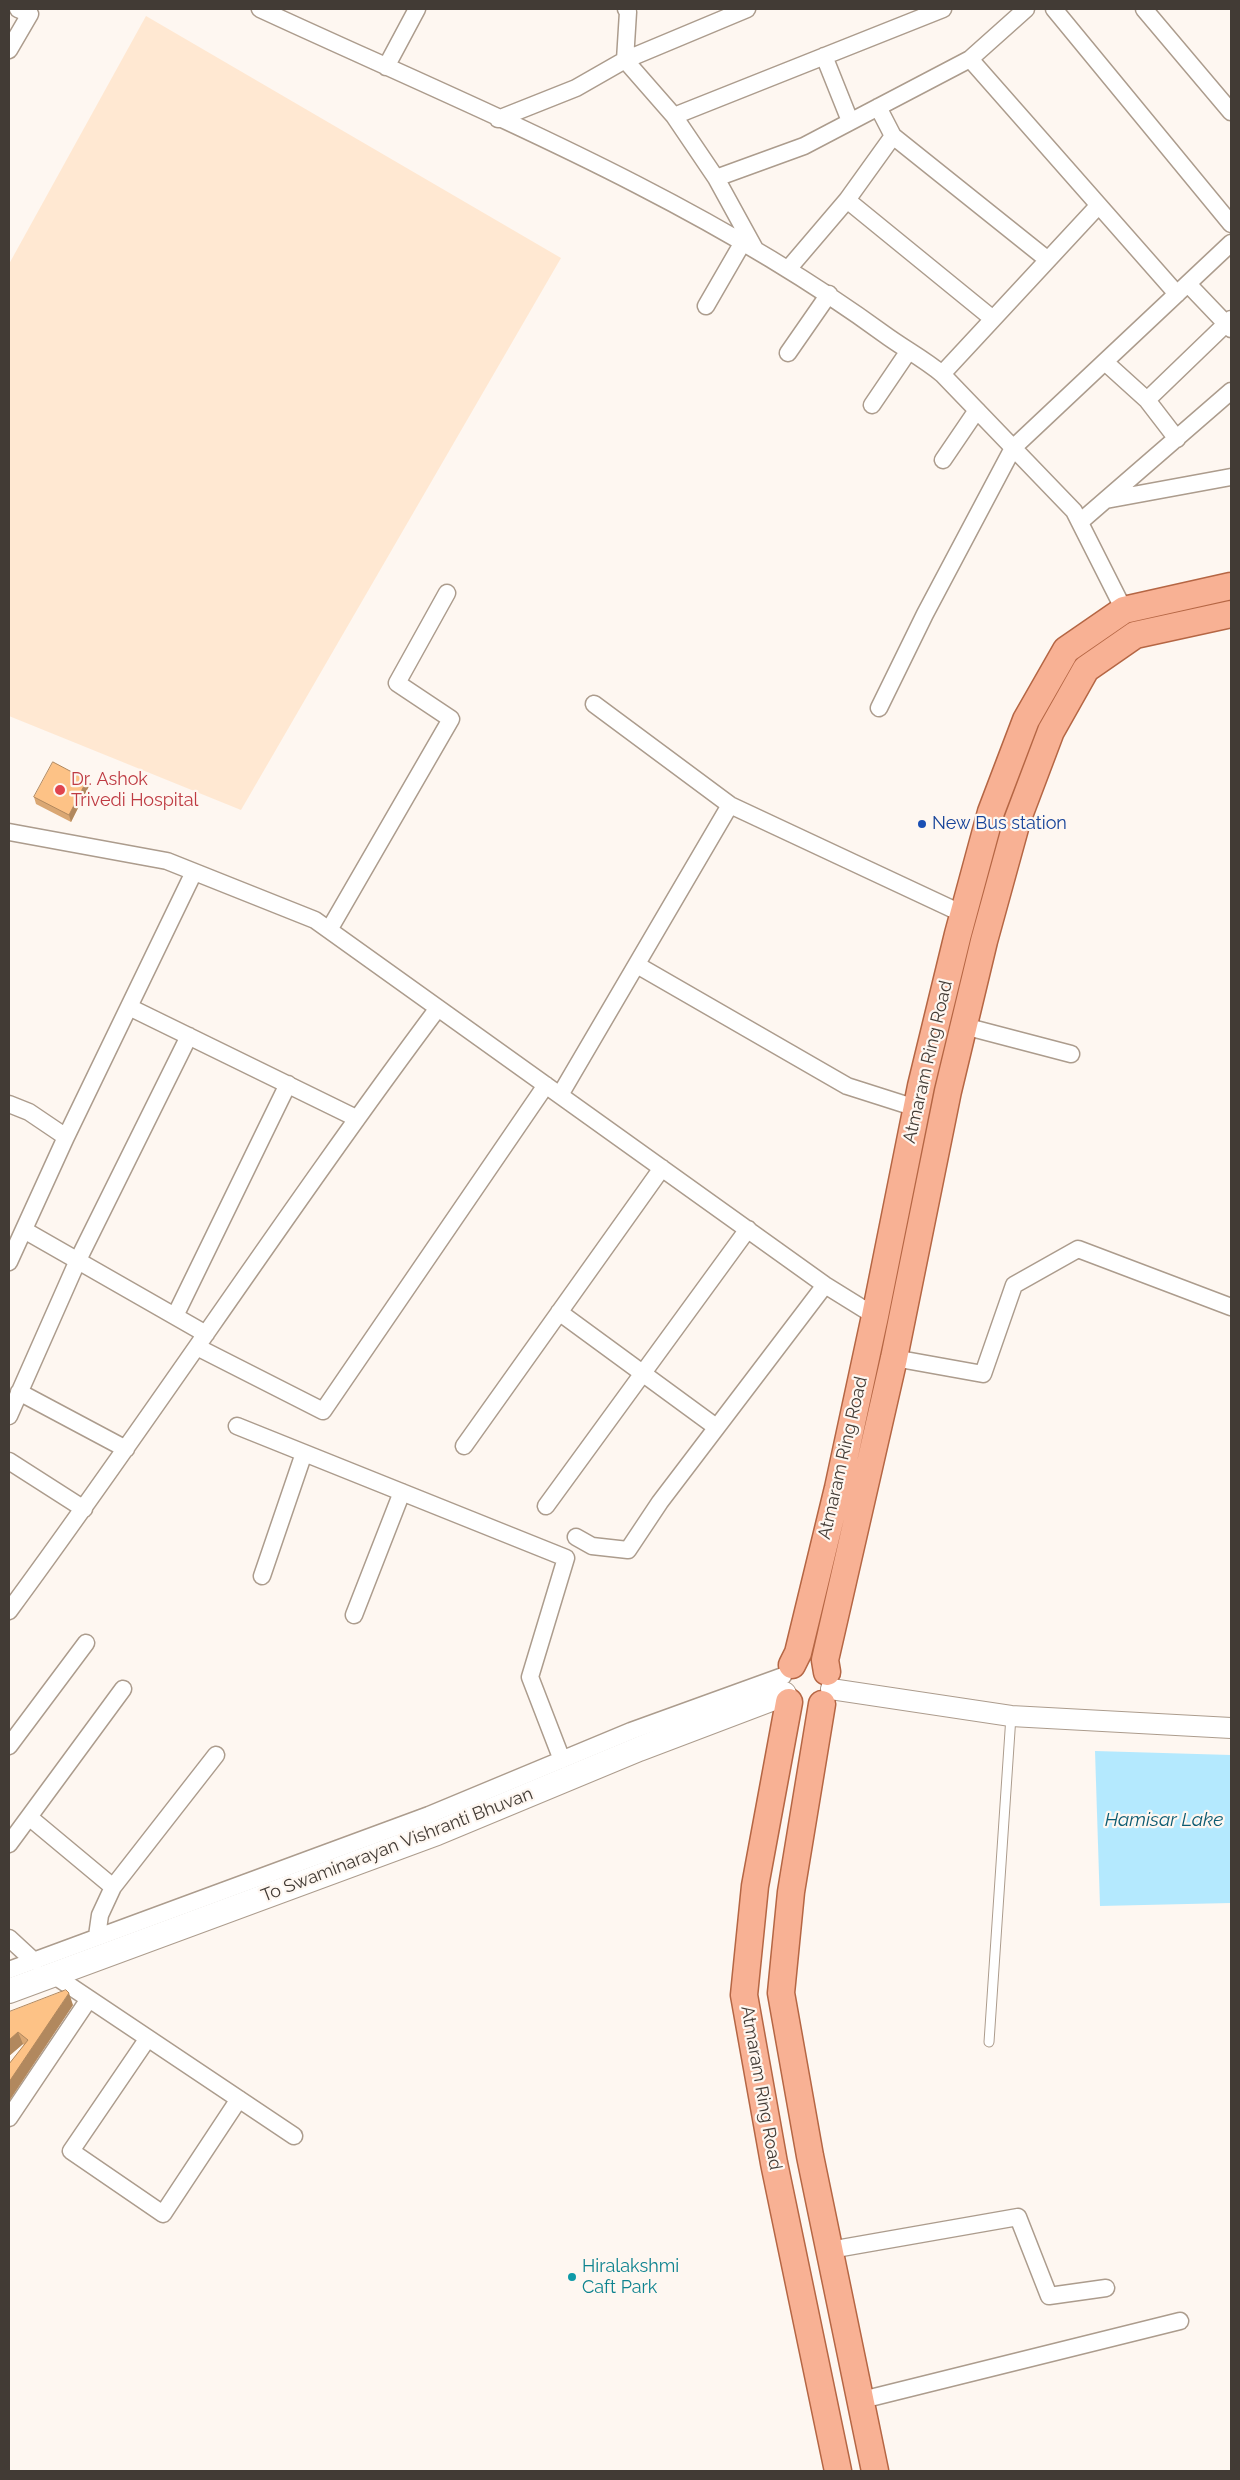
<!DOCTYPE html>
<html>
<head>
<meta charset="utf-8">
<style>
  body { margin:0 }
  #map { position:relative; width:1240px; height:2480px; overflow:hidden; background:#fef7f1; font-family:Raleway,sans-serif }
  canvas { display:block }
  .frame { position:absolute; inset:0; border:10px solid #423b35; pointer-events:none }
</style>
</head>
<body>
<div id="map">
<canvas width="1240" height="2480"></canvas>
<div class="frame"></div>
</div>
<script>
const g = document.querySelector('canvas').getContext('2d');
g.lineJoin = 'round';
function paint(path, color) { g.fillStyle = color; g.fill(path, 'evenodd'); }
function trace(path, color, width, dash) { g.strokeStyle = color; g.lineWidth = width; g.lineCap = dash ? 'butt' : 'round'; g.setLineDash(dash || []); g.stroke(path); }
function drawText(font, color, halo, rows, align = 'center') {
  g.font = font + ' Raleway,sans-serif'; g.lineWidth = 4.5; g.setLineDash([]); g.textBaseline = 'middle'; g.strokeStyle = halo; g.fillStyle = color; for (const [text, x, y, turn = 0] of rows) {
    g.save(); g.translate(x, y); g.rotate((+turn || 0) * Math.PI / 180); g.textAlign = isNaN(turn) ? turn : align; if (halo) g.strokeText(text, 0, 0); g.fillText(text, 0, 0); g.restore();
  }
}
paint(new Path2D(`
  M 146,16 L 561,258 L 241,810 L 9,716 L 9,264 Z`), '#ffe8d2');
paint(new Path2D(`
  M 1095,1751 L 1231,1755 L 1231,1903 L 1100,1906 Z`), '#b4e9fe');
const service = new Path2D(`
  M 989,2042 L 1011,1716`);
const minor = new Path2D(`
  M 260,9 C 472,107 695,196 884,334 C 903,348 924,359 942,374 L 1074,511 L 1124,610
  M 747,9 L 625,60 L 674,116 L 716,178 L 755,249
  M 1054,9 L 1231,224
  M 1144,9 L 1231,112
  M 9,50 L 30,14 L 18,9
  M 824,56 L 850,121
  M 970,59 L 1177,294
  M 386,67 L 417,9
  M 674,116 L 943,9
  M 498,119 L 576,88 L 625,60 L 628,12 L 626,9
  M 893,136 L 1048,260
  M 716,178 L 804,146 L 970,59 L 1026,9
  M 847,200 L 993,319
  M 789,268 L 847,200 L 893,136 L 878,107
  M 1188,284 L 1231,329
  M 706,306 L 743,242
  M 788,353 L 829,294
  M 1105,362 L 1147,400 L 1177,439
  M 942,374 L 1098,206
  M 1147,400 L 1231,319
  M 872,405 L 908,352
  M 943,460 L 977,410
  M 1106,500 L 1231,477
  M 1080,522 L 1231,391
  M 594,704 L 730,805 L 963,914
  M 879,708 L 925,614 L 1013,448 L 1231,243
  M 9,832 L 167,861 L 315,920 L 825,1285 L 875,1316
  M 329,930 L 451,719 L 397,683 L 447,593
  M 637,965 L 847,1086 L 916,1108
  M 129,1007 L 356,1118
  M 964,1026 L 1071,1054
  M 560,1095 L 730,805
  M 9,1104 L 29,1112 L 66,1137
  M 24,1230 L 206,1334
  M 9,1262 L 66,1137 L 194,872
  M 559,1312 L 716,1427
  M 175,1316 L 288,1084
  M 197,1347 L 323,1411 L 546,1085
  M 894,1358 L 983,1374 L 1014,1285 L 1078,1249 L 1231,1307
  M 19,1392 L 126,1449
  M 9,1416 L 78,1260 L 189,1036
  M 237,1426 L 566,1558 L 530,1677 L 562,1760
  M 464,1446 L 662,1168
  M 9,1461 L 84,1509
  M 546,1506 L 748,1229
  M 576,1537 L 592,1546 L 628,1550 L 660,1502 L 825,1285
  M 262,1576 L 304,1453
  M 9,1611 C 155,1413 290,1206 438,1008
  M 354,1615 L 402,1492
  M 9,1746 L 86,1643
  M 29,1817 L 113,1887
  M 9,1844 L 123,1689
  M 97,1936 L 100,1915 L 113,1887 L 216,1755
  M 9,1938 L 35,1962
  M 9,1970 L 429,1815 L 631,1731 L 783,1676
  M 55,1976 L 294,2136
  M 148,2038 L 71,2151 L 163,2214 L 239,2099
  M 9,2118 L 89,1999
  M 830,2250 L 1018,2217 L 1049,2296 L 1106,2288
  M 862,2400 L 1180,2321`);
const tertiary = new Path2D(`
  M 831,1689 L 1011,1716 L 1231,1728`);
const secondary = new Path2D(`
  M 9,1991 L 437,1833 L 639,1749 L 784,1694`);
const primary = new Path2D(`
  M 792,1665 L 798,1653 L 838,1488 L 875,1316 L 921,1086 L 958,934 L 991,812 L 1026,720 L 1066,650 L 1124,610 L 1231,586
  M 827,1672 L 825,1660 L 894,1358 L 948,1091 L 984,941 L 1017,821 L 1051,731 L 1086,669 L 1135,635 L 1231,614
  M 789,1702 L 755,1886 L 744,1995 L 774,2163 L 838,2471
  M 822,1704 L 791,1892 L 781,1993 L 810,2156 L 875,2471`);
trace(service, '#ac9c8d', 11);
trace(minor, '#ac9c8d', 19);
trace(tertiary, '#ac9c8d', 22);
trace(secondary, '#ac9c8d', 26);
trace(primary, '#b56644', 29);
trace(service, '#fff', 9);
trace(minor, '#fff', 16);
trace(tertiary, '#fff', 20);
trace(secondary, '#fff', 24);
trace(primary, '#f8b194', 26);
paint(new Path2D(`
  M 89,786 L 71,822 L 36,804 L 34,797 Z
  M 73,2005 L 9,2101 L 9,2064 L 24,2045 L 23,2044 L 9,2056 L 9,2012 Z`), '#daa773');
paint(new Path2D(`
  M 87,780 L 89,786 L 71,822 L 69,815 Z
  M 69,1993 L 73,2005 L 9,2101 L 9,2082 Z
  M 18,2032 L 23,2044 L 9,2056 L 9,2040 Z`), '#b1885e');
const building = new Path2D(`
  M 53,762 L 87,780 L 69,815 L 34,797 Z
  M 66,1990 L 69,1993 L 9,2082 L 9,2064 L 28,2040 L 18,2032 L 9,2040 L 9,2012 Z`);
paint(building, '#fdc286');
trace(building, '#b1885e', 1);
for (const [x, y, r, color] of [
  [60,790,6,"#e0444e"],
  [922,824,5,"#1a4fb4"],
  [572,2277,5,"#0f9aa8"]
]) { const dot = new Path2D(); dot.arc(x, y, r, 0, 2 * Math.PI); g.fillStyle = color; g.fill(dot); trace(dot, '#fef7f1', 2); }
drawText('18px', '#be3a42', '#fef7f1', [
  ["Dr. Ashok",71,780],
  ["Trivedi Hospital",71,801]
], 'left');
drawText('18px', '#164399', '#fef7f1', [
  ["New Bus station",932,824]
], 'left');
drawText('18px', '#423b35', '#fef7f1', [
  ["Atmaram Ring Road",928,1062,-77],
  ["Atmaram Ring Road",843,1458,-77],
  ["To Swaminarayan Vishranti Bhuvan",397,1845,-21],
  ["Atmaram Ring Road",761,2088,80]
]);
drawText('18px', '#0d838f', '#fef7f1', [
  ["Hiralakshmi",582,2267],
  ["Caft Park",582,2288]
], 'left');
drawText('italic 19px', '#0c5c73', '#fef7f1', [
  ["Hamisar Lake",1164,1820]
]);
</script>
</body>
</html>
